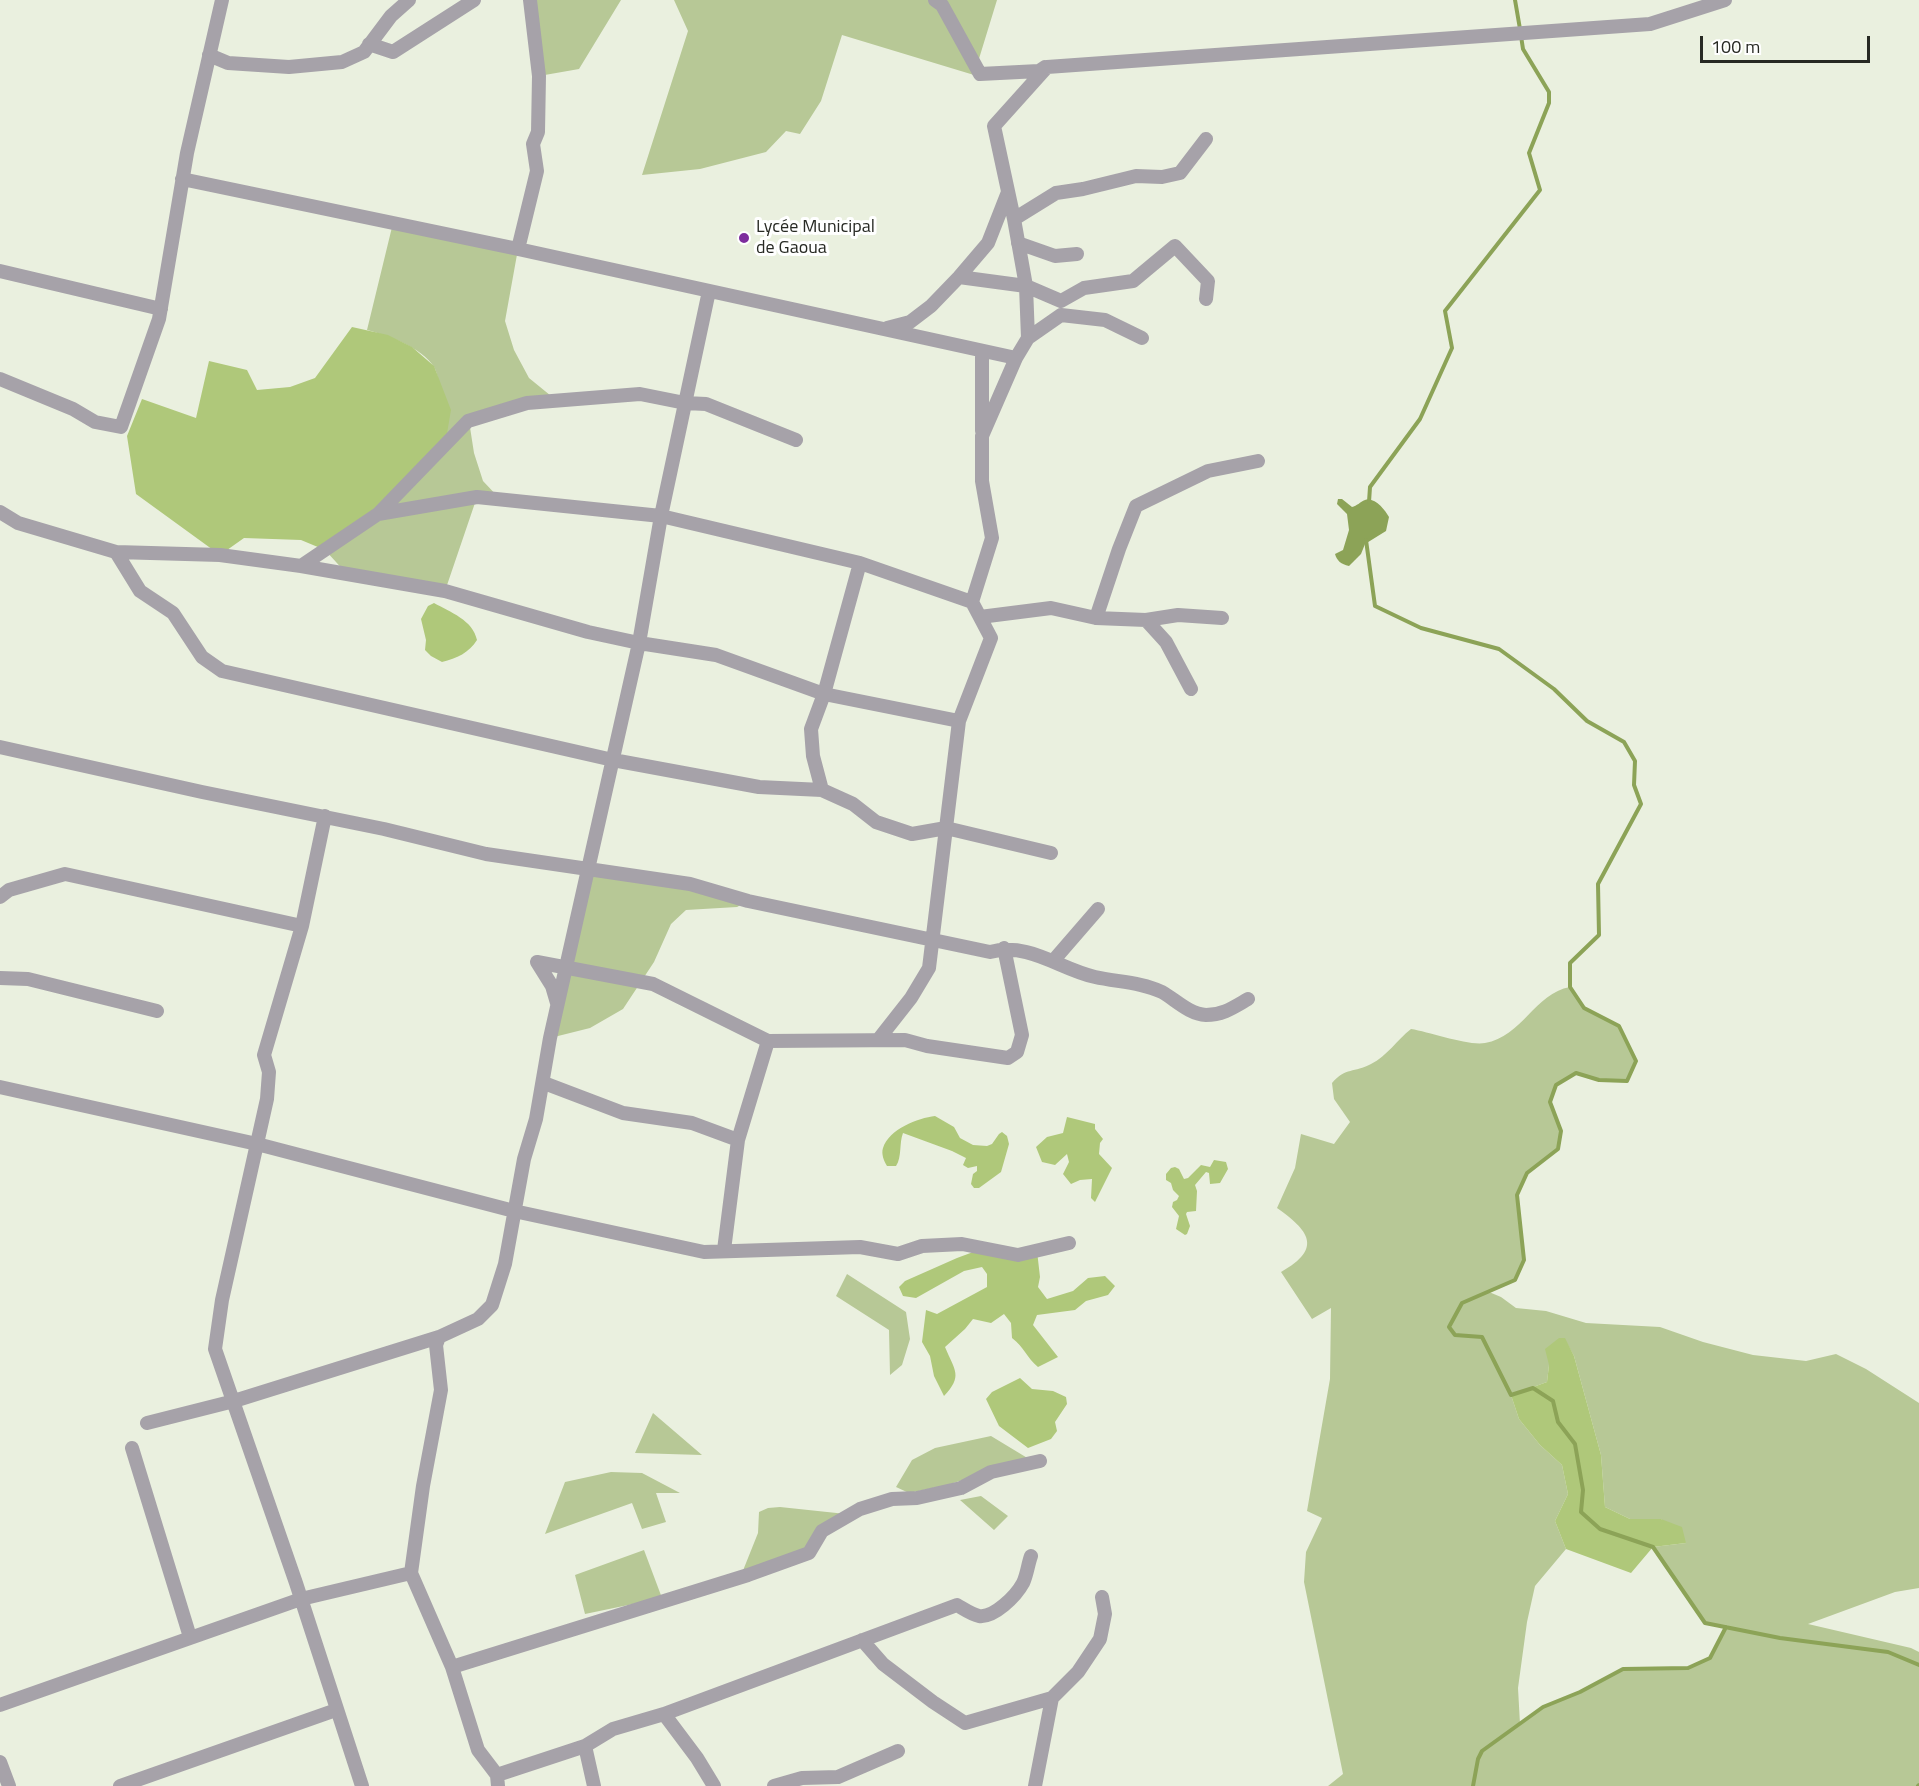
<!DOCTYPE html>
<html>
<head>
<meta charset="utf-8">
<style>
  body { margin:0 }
  #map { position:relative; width:1919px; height:1786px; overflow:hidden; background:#eaf0df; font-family:"Titillium Web",sans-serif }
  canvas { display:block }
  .scale { position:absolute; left:1700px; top:36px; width:170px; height:27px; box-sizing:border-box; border:3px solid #272923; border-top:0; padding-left:8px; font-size:18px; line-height:21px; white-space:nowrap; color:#272923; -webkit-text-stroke:4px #fff; paint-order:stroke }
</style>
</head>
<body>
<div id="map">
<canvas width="1919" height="1786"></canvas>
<div class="scale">100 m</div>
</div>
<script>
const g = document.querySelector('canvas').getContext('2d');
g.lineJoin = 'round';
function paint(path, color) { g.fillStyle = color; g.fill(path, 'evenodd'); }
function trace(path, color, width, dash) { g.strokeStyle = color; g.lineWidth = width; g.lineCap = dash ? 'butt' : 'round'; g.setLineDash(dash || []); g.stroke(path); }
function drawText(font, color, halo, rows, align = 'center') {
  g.font = font + ' "Titillium Web",sans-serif'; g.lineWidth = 6; g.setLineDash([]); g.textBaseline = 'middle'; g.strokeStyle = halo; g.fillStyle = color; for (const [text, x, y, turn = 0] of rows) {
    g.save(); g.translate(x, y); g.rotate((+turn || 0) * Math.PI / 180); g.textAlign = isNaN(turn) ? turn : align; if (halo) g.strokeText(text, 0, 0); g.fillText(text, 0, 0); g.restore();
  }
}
paint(new Path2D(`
  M 530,0 L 621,0 L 579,69 L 539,76 Z
  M 674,0 L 997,0 L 974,75 L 842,35 L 821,101 L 800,134 L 786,131 L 766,152 L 700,169 L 642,175 L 688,31 Z
  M 393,223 L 518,249 L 505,321 L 514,350 L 529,378 L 556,400 L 469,421 L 474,453 L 483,481 L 500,499 L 477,497 L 445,591 L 347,574 L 325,550 L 440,385 C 438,380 437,372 434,367 C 423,348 387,335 367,330 Z
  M 588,870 L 748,901 L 737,907 L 686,910 L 671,924 L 654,962 L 623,1009 L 590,1028 L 550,1038 Z
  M 1570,987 L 1584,1008 L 1619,1026 L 1636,1061 L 1627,1081 L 1599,1080 L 1576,1073 L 1556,1085 L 1550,1102 L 1561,1131 L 1558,1149 L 1527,1173 L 1517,1195 L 1524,1260 L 1515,1280 L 1489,1292 L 1501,1297 L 1516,1308 L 1546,1311 L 1586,1323 L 1660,1327 L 1703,1342 L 1753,1355 L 1806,1361 L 1836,1354 L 1866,1369 L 1919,1403 L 1919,1588 L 1895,1592 L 1808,1624 L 1911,1648 L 1919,1652 L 1919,1786 L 1328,1786 L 1343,1774 L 1304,1582 L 1306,1552 L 1322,1518 L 1307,1511 L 1330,1379 L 1331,1308 L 1312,1319 L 1281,1272 C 1324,1248 1308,1230 1277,1208 L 1295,1168 L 1301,1134 L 1334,1144 L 1350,1122 L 1334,1099 L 1332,1083 C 1346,1067 1354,1073 1371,1064 C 1387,1056 1397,1040 1411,1029 C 1430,1032 1468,1046 1485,1043 C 1522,1037 1535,993 1570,987 ZM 1564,1338 L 1574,1356 L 1601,1455 L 1605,1507 L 1630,1519 L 1661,1519 L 1686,1543 L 1653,1547 L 1705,1623 L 1726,1628 L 1709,1658 L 1687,1668 L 1623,1669 L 1580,1692 L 1543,1707 L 1520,1724 L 1518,1688 L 1527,1622 L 1535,1586 L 1566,1549 L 1555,1521 L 1568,1494 L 1562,1465 L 1540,1445 L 1519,1419 L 1511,1395 L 1547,1382 L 1549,1365 Z
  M 847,1274 L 906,1312 L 910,1339 L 902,1365 L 890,1375 L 889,1330 L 836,1296 Z
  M 653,1413 L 702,1455 L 635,1453 Z
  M 991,1436 L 1029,1459 L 947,1485 L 909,1493 L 896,1487 L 912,1460 L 935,1448 Z
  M 611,1472 L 642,1473 L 680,1493 L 656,1493 L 666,1522 L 642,1529 L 632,1503 L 545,1534 L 565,1482 Z
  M 981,1496 L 1008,1516 L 994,1530 L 960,1500 Z
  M 780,1507 L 846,1514 L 806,1551 L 742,1573 L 758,1533 L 759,1512 L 768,1508 Z
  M 644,1550 L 662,1598 L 585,1614 L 575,1575 Z`), '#b7c896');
paint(new Path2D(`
  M 352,327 L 388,335 L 412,347 L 434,366 L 451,410 L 445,445 L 378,514 L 325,550 L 301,540 L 244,538 L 220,555 L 136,494 L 127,436 L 142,399 L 196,418 L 209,361 L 247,370 L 257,390 L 290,387 L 315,378 Z
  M 434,603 C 450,612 473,620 477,640 C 469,653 457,658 442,662 L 431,656 L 425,650 L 426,640 L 421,619 L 428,606 Z
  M 935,1116 L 954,1127 L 960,1138 L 973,1145 L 987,1146 L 992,1144 L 999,1134 L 1002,1132 L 1007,1136 L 1009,1144 L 1001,1172 L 979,1188 L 974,1188 L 971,1184 L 973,1174 L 977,1171 L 977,1166 L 968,1168 L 963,1165 L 966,1158 L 952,1151 L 903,1133 C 899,1143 902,1157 896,1166 L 887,1166 C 884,1161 881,1154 883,1148 C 889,1129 918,1118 935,1116 Z
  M 1067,1117 L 1095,1124 L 1095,1129 L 1103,1139 L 1100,1143 L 1099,1154 L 1112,1168 L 1095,1202 L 1091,1198 L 1092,1179 L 1080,1180 L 1071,1184 L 1063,1174 L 1069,1162 L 1067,1154 L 1055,1165 L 1042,1162 L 1036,1147 L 1047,1137 L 1063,1133 Z
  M 1214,1160 L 1226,1162 L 1228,1169 L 1220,1183 L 1210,1184 L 1209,1173 L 1206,1172 L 1195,1185 L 1197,1191 L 1196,1211 L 1187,1212 L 1186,1214 L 1190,1226 L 1187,1234 L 1185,1235 L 1176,1229 L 1179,1216 L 1172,1207 L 1173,1202 L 1177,1200 L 1179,1196 L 1173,1190 L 1171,1183 L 1166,1180 L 1166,1174 L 1171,1168 L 1175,1167 L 1179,1169 L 1184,1179 L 1188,1178 L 1201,1165 L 1210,1167 Z
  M 984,1248 L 1037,1251 L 1040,1277 L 1038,1287 L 1047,1299 L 1073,1291 L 1088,1278 L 1105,1276 L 1115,1286 L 1108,1295 L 1086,1301 L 1075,1310 L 1037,1315 L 1033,1325 L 1058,1357 L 1038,1367 C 1027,1358 1024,1347 1012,1338 L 1011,1323 L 1004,1314 L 991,1323 L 973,1319 L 965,1329 L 945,1347 C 955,1371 963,1376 944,1396 L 934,1376 L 930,1356 L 922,1342 L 926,1310 L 937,1314 L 987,1287 L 987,1274 L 982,1267 L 964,1271 L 916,1298 L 903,1296 L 899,1287 L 905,1281 L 957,1258 Z
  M 1559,1338 L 1565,1338 L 1574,1356 L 1601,1455 L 1605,1507 L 1630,1519 L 1661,1519 L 1682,1527 L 1686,1543 L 1653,1547 L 1631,1573 L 1566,1549 L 1555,1521 L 1568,1494 L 1562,1465 L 1540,1445 L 1519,1419 L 1511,1395 L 1547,1382 L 1549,1365 L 1545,1349 Z
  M 1020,1378 L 1032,1389 L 1053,1391 L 1066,1397 L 1067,1404 L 1055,1422 L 1057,1431 L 1051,1439 L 1028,1448 L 999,1426 L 986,1399 L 992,1392 Z`), '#afc87a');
paint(new Path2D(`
  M 1338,499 L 1342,499 L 1352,507 C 1357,506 1360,502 1365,500 C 1375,497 1385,510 1389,517 L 1386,531 L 1365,544 L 1361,554 L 1349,566 C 1341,564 1337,561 1335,554 L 1343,550 L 1349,530 L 1347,514 L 1337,504 Z`), '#8ca357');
trace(new Path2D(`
  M 1515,0 L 1520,29
  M 1369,502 L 1370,487 L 1420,419 L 1452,348 L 1445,311 L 1540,190 L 1529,153 L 1549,103 L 1549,92 L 1523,49 L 1521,36
  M 1366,540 L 1375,606 L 1421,628 L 1499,649 L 1554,689 L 1587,721 L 1624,742 L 1635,761 L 1634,785 L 1641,804 L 1598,884 L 1599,935 L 1570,963 L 1570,987 L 1584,1008 L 1619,1026 L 1636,1061 L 1627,1081 L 1599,1080 L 1576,1073 L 1556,1085 L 1550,1102 L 1561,1131 L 1558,1149 L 1527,1173 L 1517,1195 L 1524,1260 L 1515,1280 L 1462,1303 L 1449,1327 L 1455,1335 L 1482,1337 L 1511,1395 L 1533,1388 L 1553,1401 L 1558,1422 L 1575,1444 L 1583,1490 L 1581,1512 L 1600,1529 L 1653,1547 L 1705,1623 L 1780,1638 L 1888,1652 L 1919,1665
  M 1473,1786 L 1478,1759 L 1482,1751 L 1543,1707 L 1580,1692 L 1623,1669 L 1688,1668 L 1710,1658 L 1726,1627
  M 1918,1786 L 1919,1785`), '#8ca357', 4);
trace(new Path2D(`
  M 935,0 L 942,5 L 980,74 L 1039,71 L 1045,67
  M 369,44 L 393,52 L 474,0
  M 209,55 L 228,63 L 289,67 L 342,62 L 364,52 L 391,16 L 409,0
  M 182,179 L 518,249 L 1016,358
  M 1014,219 L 1056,193 L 1083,189 L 1136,176 L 1162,177 L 1180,173 L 1206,139
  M 1018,243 L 1055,256 L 1077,254
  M 518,249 L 537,171 L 533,144 L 538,132 L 539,76 L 530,0
  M 0,271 L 161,309
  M 959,277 L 1026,286 L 1061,301 L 1084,288 L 1133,281 L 1175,246 L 1208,281 L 1206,299
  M 887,328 L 910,322 L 931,306 L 959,277 L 988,243 L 1008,192
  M 1028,338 L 1061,315 L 1105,320 L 1142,338
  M 982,351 L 982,431
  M 0,379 L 73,409 L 95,422 L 121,427 L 159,319 L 187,153 L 222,0
  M 0,512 L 18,523 L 116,552 L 220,555 L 301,566 L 445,591 L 588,632 L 639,643 L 716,655 L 824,694 L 959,721
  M 378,514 L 468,421 L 527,403 L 640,394 L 685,403 L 706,404 L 796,440
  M 116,552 L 140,591 L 173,613 L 202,657 L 222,671 L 613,760 L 759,787 L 822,790 L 853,804 L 876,822 L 912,834 L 946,828 L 1051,853
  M 301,566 L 378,514 L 477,497 L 661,516 L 860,563 L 972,602 L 991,638 L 959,721 L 929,968 L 911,998 L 878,1040
  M 972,602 L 992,538 L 982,481 L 982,436 L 1016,358 L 1028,338 L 1026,286 L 1014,219 L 994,126 L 1047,67 L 1650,24 L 1725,0
  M 980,617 L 1051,608 L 1096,618 L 1146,620 L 1178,615 L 1222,618
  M 1096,618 L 1119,549 L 1136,506 L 1208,471 L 1258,461
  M 1146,620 L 1166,642 L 1191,689
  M 0,747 L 202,792 L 384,829 L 486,854 L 690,884 L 748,901 L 990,952 C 1030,942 1059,969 1095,977 C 1117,982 1141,982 1162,992 C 1176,1000 1189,1014 1206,1015 C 1223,1015 1234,1007 1248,999
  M 822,790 L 813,756 L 811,729 L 824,694 L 860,563
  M 325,816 L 302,926 L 264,1055 L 269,1072 L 267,1099 L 222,1300 L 215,1349 L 296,1583 L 362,1786
  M 0,897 L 9,890 L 65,874 L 302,926
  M 1053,961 L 1098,909
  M 537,962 L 653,984 L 768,1041 L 905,1040 L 927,1046 L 1008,1058 L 1017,1052 L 1022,1035 L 1004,948
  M 537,962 L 552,986 L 557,1003
  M 0,978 L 28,979 L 157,1011
  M 544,1083 L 623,1113 L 692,1123 L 738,1140
  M 0,1087 L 257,1144 L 514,1211 L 704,1252 L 860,1247 L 898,1254 L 922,1246 L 962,1244 L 1018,1255 L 1069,1243
  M 724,1250 L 738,1140 L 768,1041
  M 147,1423 L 234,1401 L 439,1337
  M 132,1448 L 190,1637
  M 862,1640 L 883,1664 L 933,1702 L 965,1723 L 1052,1698
  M 452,1667 L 748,1575 L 809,1553 L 822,1531 L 860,1509 L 892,1499 L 917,1498 L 961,1488 L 991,1472 L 1040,1461
  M 0,1705 L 301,1599 L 411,1573
  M 664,1714 L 697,1758 L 714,1786
  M 585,1746 L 594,1786
  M 0,1762 L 9,1786
  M 497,1775 L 585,1746 L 613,1729 L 664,1714 L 957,1605 C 964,1609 971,1614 979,1616 C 994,1618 1016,1596 1023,1583 C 1027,1575 1028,1564 1031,1556
  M 120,1786 L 336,1710
  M 498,1786 L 497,1775 L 478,1750 L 452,1667 L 411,1573 L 423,1486 L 441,1390 L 436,1345 L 439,1337 L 478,1319 L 492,1305 L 505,1264 L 524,1159 L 536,1119 L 550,1038 L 639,643 L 661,516 L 709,291
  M 774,1786 L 802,1778 L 838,1777 L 898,1751
  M 1035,1786 L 1052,1698 L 1078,1672 L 1100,1639 L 1105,1614 L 1102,1597`), '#a6a2a9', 14);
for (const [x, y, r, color] of [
  [744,238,6,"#7d2d9d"]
]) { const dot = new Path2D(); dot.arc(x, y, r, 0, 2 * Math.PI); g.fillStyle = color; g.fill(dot); trace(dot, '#fff', 2); }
drawText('18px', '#272923', '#fff', [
  ["Lycée Municipal",756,228],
  ["de Gaoua",756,249]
], 'left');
</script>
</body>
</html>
